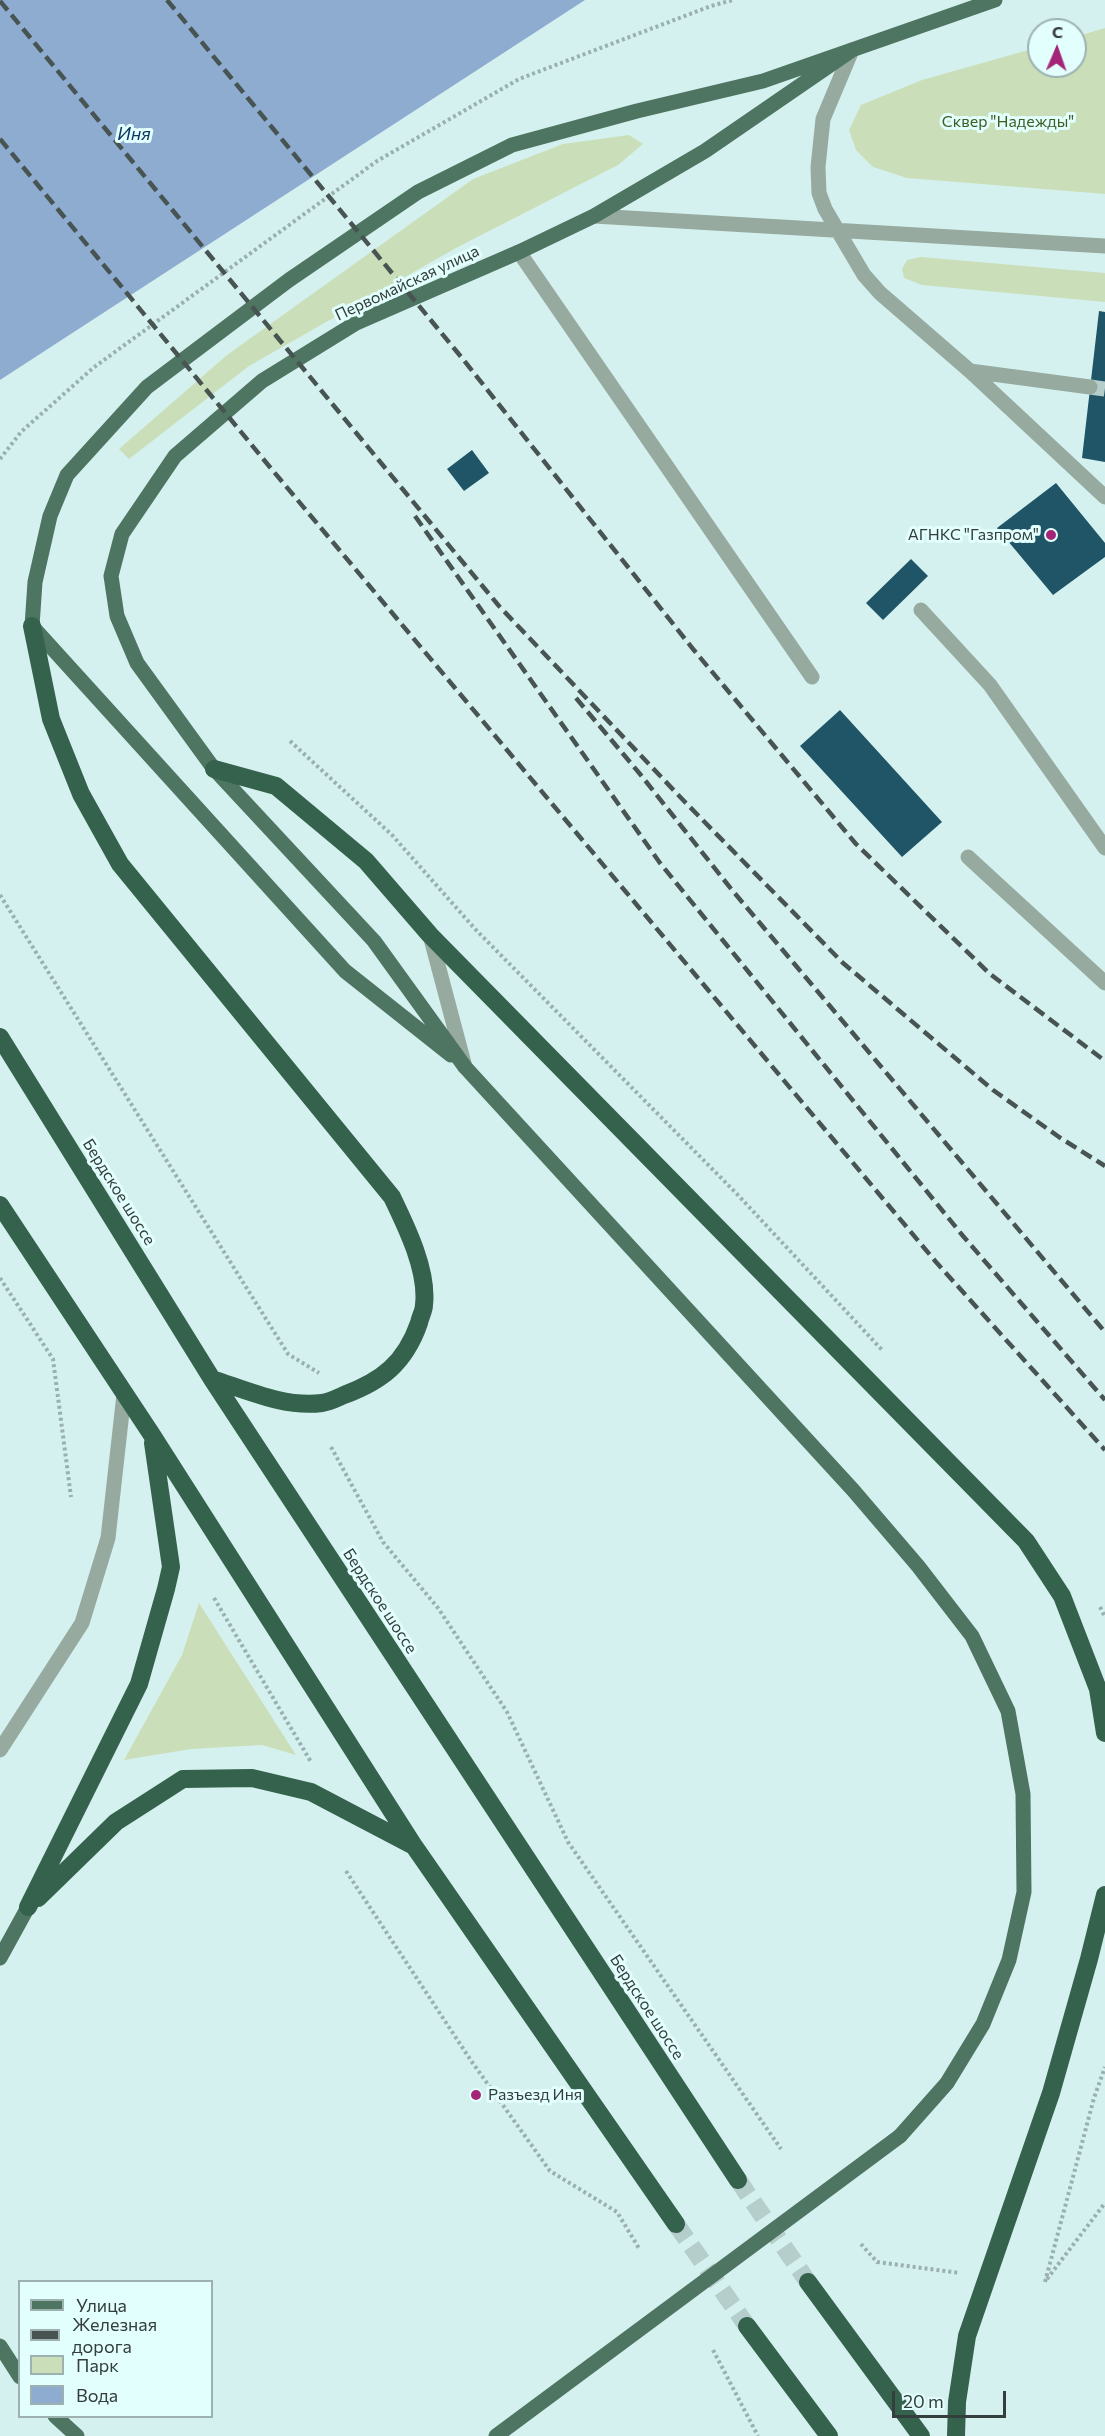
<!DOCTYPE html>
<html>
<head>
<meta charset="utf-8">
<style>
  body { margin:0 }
  #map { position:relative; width:1105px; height:2436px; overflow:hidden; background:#d5f1ef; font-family:Commissioner,sans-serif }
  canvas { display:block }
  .legend { position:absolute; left:18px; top:2280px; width:195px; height:138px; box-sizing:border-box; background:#e2fefd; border:2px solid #9cb1b0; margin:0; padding:8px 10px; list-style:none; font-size:18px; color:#333e3d }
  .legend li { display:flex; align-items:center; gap:12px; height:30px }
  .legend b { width:30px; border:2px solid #9cb1b0 }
  .north { position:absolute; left:1027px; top:18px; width:60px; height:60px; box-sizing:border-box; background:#e2fefd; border:2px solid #9cb1b0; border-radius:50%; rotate:2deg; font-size:16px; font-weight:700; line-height:24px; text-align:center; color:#333e3d }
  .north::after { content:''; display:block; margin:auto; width:21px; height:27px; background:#a42577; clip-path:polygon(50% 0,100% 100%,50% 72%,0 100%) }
  .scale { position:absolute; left:892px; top:2391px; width:114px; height:27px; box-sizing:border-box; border:3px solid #333e3d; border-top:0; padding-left:8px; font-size:18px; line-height:21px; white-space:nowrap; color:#333e3d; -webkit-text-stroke:4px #e2fefd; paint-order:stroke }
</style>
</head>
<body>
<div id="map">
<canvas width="1105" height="2436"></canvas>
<ul class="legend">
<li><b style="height:8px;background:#4e7562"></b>Улица</li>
<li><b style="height:8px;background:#475452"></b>Железная дорога</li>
<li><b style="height:16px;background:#cadfb9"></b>Парк</li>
<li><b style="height:16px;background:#8eabd0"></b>Вода</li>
</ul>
<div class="north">С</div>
<div class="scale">20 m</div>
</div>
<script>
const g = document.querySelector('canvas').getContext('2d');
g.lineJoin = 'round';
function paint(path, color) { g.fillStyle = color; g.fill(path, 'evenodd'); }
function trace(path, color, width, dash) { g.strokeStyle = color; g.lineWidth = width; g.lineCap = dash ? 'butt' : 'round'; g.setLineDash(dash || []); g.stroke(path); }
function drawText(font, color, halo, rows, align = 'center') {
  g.font = font + ' Commissioner,sans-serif'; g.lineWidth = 6; g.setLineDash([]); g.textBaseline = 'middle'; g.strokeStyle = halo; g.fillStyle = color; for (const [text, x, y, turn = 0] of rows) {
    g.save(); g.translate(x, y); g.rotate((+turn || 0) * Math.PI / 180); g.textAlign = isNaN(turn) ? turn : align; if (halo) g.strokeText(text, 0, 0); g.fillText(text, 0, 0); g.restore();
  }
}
paint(new Path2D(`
  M 1105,28 L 1105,194 L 907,178 L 873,167 L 856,150 L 849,130 L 861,105 L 922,80 L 1039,47 L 1039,66 L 1075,66 L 1075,37 Z
  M 629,135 L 643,144 L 618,165 L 456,248 L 249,366 L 129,459 L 119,449 L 227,355 L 473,179 L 563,144 Z
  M 921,257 L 1105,273 L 1105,302 L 922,285 L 904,278 L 902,269 L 907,260 Z
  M 199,1603 L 296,1755 L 262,1745 L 191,1749 L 124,1760 L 182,1655 Z`), '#cadfb9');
paint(new Path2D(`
  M 0,0 L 585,0 L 0,380 Z`), '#8eabd0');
paint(new Path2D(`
  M 1099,311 L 1105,312 L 1105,462 L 1082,458 Z
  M 472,450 L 489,473 L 464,491 L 447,469 Z
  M 1056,483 L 1105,543 L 1105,557 L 1053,595 L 997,528 Z
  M 911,559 L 928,576 L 883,620 L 866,603 Z
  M 840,710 L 942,822 L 902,857 L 800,746 Z`), '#1f5566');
trace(new Path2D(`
  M 1090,387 L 1105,389`), '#b5cdcb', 15, [15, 8]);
trace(new Path2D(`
  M 738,2180 L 808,2282
  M 676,2224 L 747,2326`), '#b5cdcb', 18, [18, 9]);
trace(new Path2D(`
  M 0,459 L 21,432 L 93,368 L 377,161 L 519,79 L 711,6 L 733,0
  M 290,741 L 392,835 L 476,930 L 737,1194 L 883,1351
  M 0,895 L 288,1354 L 319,1373
  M 0,1278 L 53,1359 L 71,1497
  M 331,1447 L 383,1542 L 438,1608 L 507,1712 L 568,1842 L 781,2149
  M 214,1598 L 311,1762
  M 1100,1607 L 1105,1617
  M 346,1871 L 472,2062 L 550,2171 L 617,2212 L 640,2250
  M 861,2244 L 877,2262 L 960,2273
  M 1047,2279 L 1105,2203
  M 1045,2282 L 1094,2098 L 1105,2067
  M 713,2350 L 758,2436`), '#9ab0af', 4, [3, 3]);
trace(new Path2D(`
  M 852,50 L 823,119 L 818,167 L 819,193 L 825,209 L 864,275 L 880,293 L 970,371 L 1105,497
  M 594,216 L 1105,246
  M 519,252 L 812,677
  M 970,371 L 1090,387
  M 921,610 L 990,685 L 1105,848
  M 968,857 L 1105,983
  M 430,935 L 465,1067
  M 0,1750 L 82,1623 L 108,1538 L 124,1394`), '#96aa9f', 15);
trace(new Path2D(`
  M 852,50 L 705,151 L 594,216 L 519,252 L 356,323 L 262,381 L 175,456 L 122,534 L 111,576 L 117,616 L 137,663 L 214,769 L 374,941 L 465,1067 L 853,1490 L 918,1566 L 972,1636 L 1008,1711 L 1023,1794 L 1024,1892 L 1009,1960 L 983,2024 L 947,2083 L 900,2136
  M 451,1055 L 345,971 L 32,626 L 35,582 L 50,516 L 67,475 L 147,387 L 289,280 L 418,192 L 512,145 L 637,111 L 763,81 L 995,0
  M 0,1958 L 28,1907
  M 0,2346 L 20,2377
  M 55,2416 L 77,2436`), '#4e7562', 15);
trace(new Path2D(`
  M 32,626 L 51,719 L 81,794 L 120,864 L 392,1197 C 407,1228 428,1271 424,1305 C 424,1311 420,1317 419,1323 C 405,1363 382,1381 344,1395 C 337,1398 330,1402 322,1403 C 285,1408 246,1390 212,1379
  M 214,769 L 276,786 L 366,861 L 430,935 L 1026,1541 L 1062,1596 L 1098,1689 L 1105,1733
  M 0,1037 L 212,1379 L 738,2180
  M 0,1205 L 152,1435 L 414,1846 L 676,2224
  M 38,1898 L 116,1822 L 183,1779 L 252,1778 L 311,1792 L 412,1845
  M 28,1907 L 139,1684 L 166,1589 L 171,1567 L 153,1443
  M 808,2282 L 921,2436
  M 747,2326 L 829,2436
  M 956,2436 L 957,2402 L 967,2336 L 1051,2093 L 1089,1959 L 1105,1895`), '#34624c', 18);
trace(new Path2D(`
  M 167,0 L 462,358 L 693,649 L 856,844 L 990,974 L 1105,1061
  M 0,1 L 499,606 L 684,801 L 843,963 L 993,1090 L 1059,1137 L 1105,1166
  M 0,139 L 269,466 L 936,1262 L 1105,1450
  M 415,516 L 660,863 L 963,1236 L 1105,1400
  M 576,698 L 640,774 L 732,890 L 1105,1332`), '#475452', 4.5, [12, 6]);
trace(new Path2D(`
  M 496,2436 L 900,2136`), '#4e7562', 15);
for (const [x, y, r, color] of [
  [1051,535,6,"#a42577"],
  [476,2095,6,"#a42577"]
]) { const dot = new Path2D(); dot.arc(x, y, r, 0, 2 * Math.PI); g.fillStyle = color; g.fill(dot); trace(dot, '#e2fefd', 2); }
drawText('16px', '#3f5c21', '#e2fefd', [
  ["Сквер \"Надежды\"",1008,122]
]);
drawText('16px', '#333e3d', '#e2fefd', [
  ["Первомайская улица",407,283,-25],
  ["Бердское шоссе",119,1192,58],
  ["Бердское шоссе",380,1601,57],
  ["Бердское шоссе",647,2007,57]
]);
drawText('16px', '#333e3d', '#e2fefd', [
  ["АГНКС \"Газпром\"",1039,535],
  ["Разъезд Иня",488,2095,"left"]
], 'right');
drawText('italic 18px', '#0b3664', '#e2fefd', [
  ["Иня",134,134]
]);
</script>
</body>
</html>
